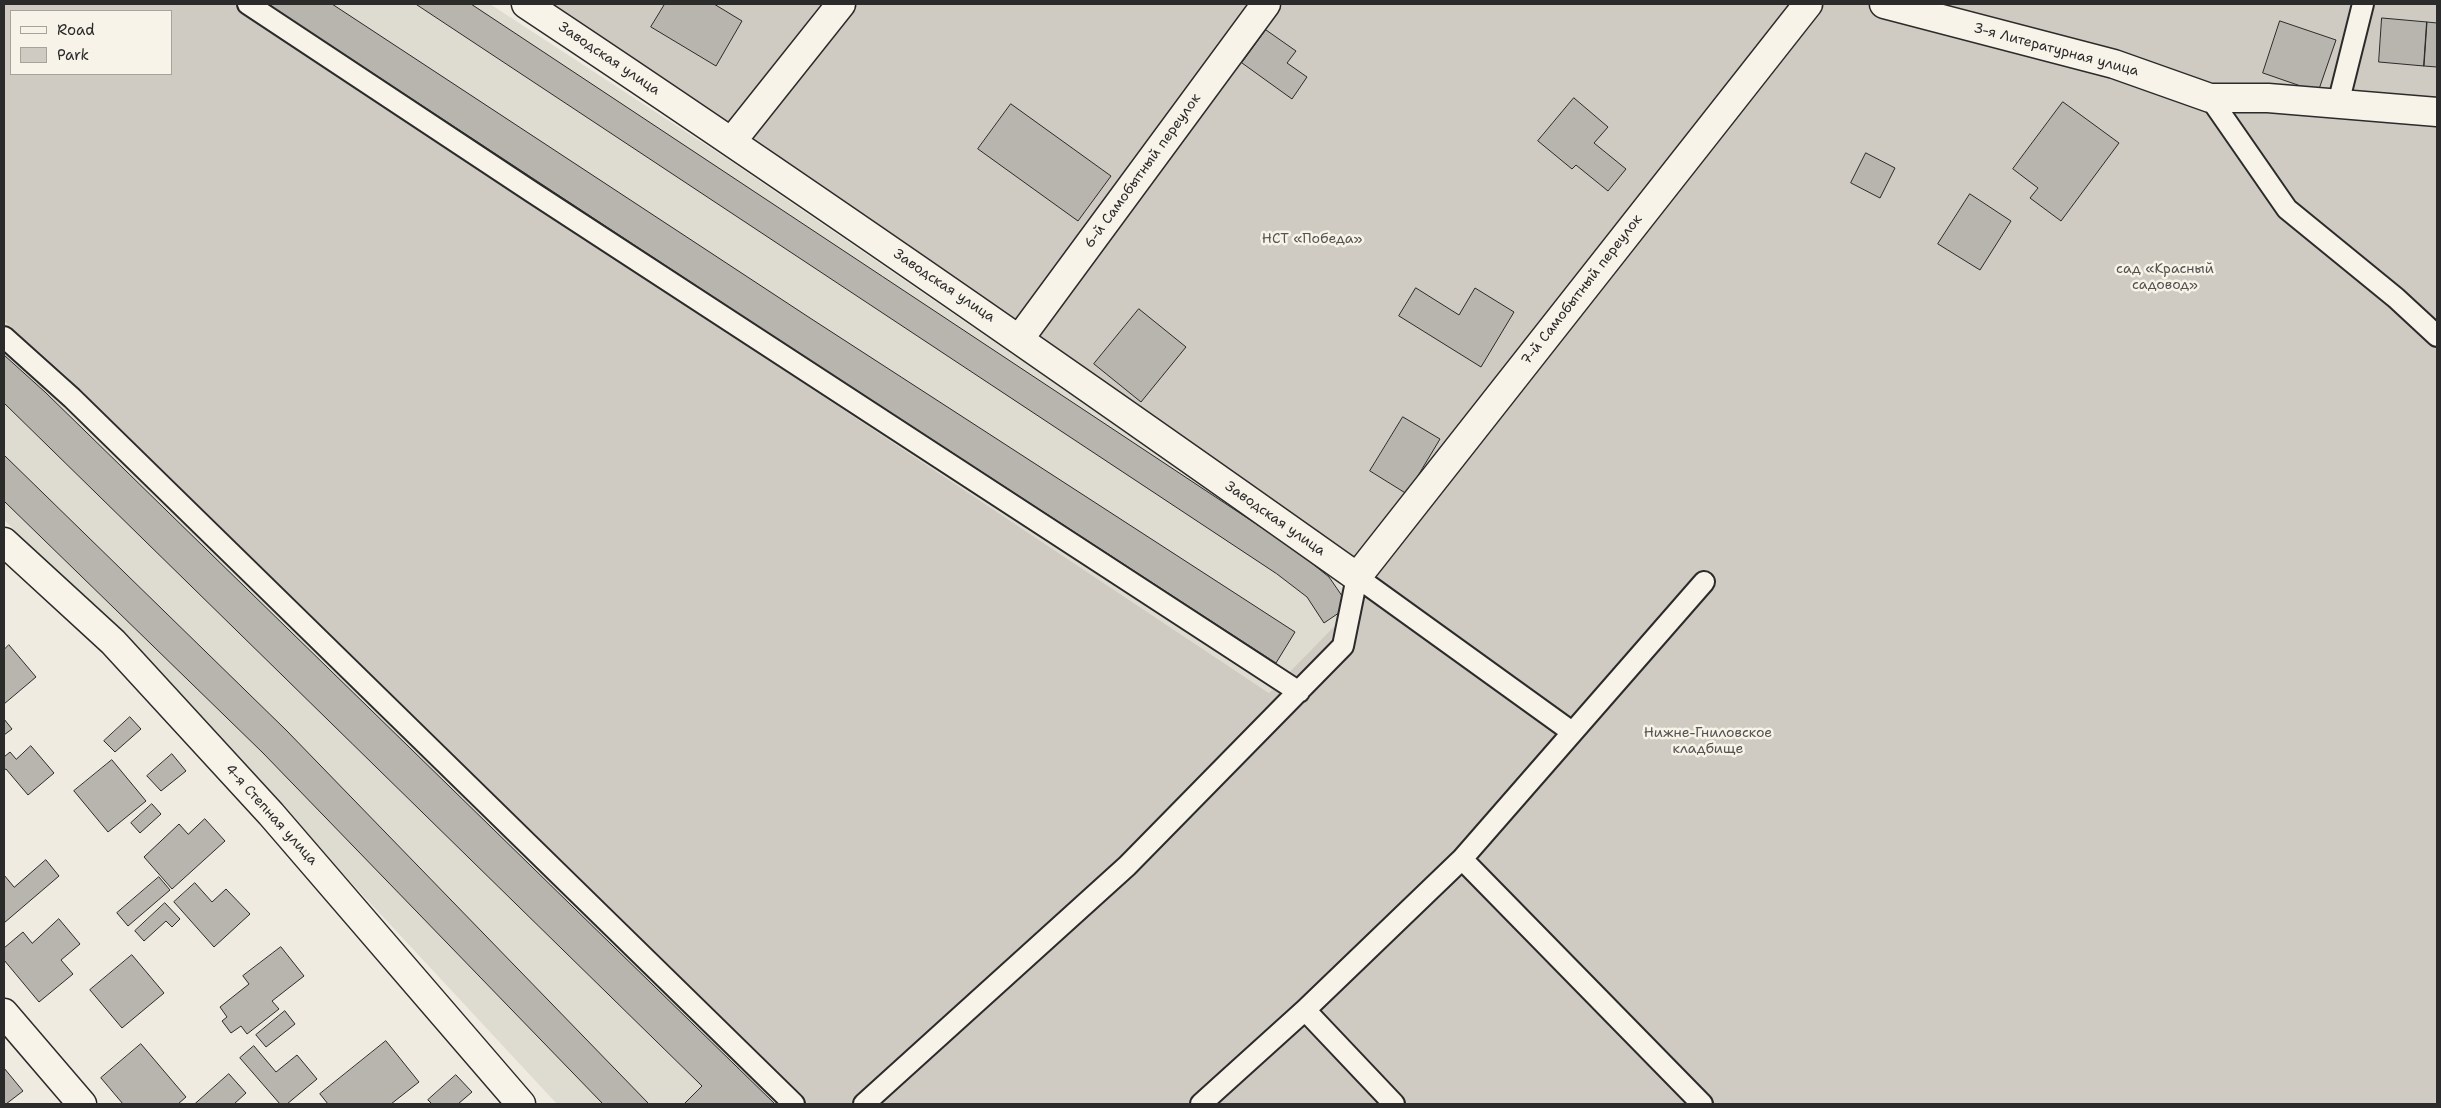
<!DOCTYPE html>
<html>
<head>
<meta charset="utf-8">
<style>
  body { margin:0 }
  #map { position:relative; width:2441px; height:1108px; overflow:hidden; background:#efebe0; font-family:"Shantell Sans",sans-serif }
  canvas { display:block }
  .frame { position:absolute; inset:0; border:5px solid #2b2b2b; pointer-events:none }
  .legend { position:absolute; left:10px; top:10px; width:162px; height:65px; box-sizing:border-box; background:#f7f3e8; border:1px solid #a5a39c; margin:0; padding:6px 9px; list-style:none; font-size:15px; color:#2b2b2b }
  .legend li { display:flex; align-items:center; gap:10px; height:25px }
  .legend b { width:25px; border:1px solid #a5a39c }
</style>
</head>
<body>
<div id="map">
<canvas width="2441" height="1108"></canvas>
<div class="frame"></div>
<ul class="legend">
<li><b style="height:6px;background:#f7f3e8"></b>Road</li>
<li><b style="height:14px;background:#cfcbc2"></b>Park</li>
</ul>
</div>
<script>
const g = document.querySelector('canvas').getContext('2d');
g.lineJoin = 'round';
function paint(path, color) { g.fillStyle = color; g.fill(path, 'evenodd'); }
function trace(path, color, width, dash) { g.strokeStyle = color; g.lineWidth = width; g.lineCap = dash ? 'butt' : 'round'; g.setLineDash(dash || []); g.stroke(path); }
function drawText(font, color, halo, rows, align = 'center') {
  g.font = font + ' "Shantell Sans",sans-serif'; g.lineWidth = 5; g.setLineDash([]); g.textBaseline = 'middle'; g.strokeStyle = halo; g.fillStyle = color; for (const [text, x, y, turn = 0] of rows) {
    g.save(); g.translate(x, y); g.rotate((+turn || 0) * Math.PI / 180); g.textAlign = isNaN(turn) ? turn : align; if (halo) g.strokeText(text, 0, 0); g.fillText(text, 0, 0); g.restore();
  }
}
paint(new Path2D(`
  M 234,4 L 490,4 L 726,158 L 1295,548 L 1333,575 L 1354,606 L 1269,693 Z
  M 4,321 L 64,374 L 808,1102 L 805,1104 L 557,1104 L 120,634 L 4,520 Z`), '#dedbd1');
paint(new Path2D(`
  M 4,4 L 234,4 L 1269,693 L 1354,606 L 1635,234 L 1818,4 L 2437,4 L 2437,1104 L 805,1104 L 807,1102 L 64,374 L 4,321 ZM 11,11 L 171,11 L 171,74 L 11,74 Z
  M 543,4 L 1800,4 L 1360,560 L 709,110 Z`), '#cfcbc2');
const building = new Path2D(`
  M 268,4 L 332,4 L 810,318 L 1295,632 L 1276,663 L 791,348 Z
  M 416,4 L 471,4 L 1294,549 L 1329,577 L 1349,606 L 1324,623 L 1307,597 L 1277,574 Z
  M 665,4 L 714,4 L 742,21 L 716,66 L 651,27 Z
  M 2382,18 L 2427,22 L 2424,66 L 2379,62 Z
  M 2280,21 L 2336,40 L 2318,92 L 2263,73 Z
  M 2427,22 L 2437,23 L 2437,67 L 2424,66 Z
  M 1266,30 L 1296,51 L 1287,63 L 1307,77 L 1292,99 L 1242,63 Z
  M 1574,98 L 1608,127 L 1594,143 L 1626,169 L 1608,191 L 1576,165 L 1572,169 L 1538,141 Z
  M 2063,102 L 2119,143 L 2061,221 L 2030,198 L 2038,188 L 2013,169 Z
  M 1011,104 L 1111,176 L 1078,221 L 978,149 Z
  M 1866,153 L 1895,168 L 1880,198 L 1851,183 Z
  M 1970,194 L 2011,221 L 1980,270 L 1938,244 Z
  M 1416,288 L 1459,315 L 1475,288 L 1514,312 L 1481,367 L 1399,316 Z
  M 1139,309 L 1186,347 L 1141,402 L 1094,364 Z
  M 4,355 L 45,392 L 775,1104 L 684,1104 L 702,1086 L 4,403 Z
  M 1403,417 L 1440,439 L 1407,494 L 1370,471 Z
  M 4,455 L 286,730 L 649,1104 L 603,1104 L 263,753 L 4,501 Z
  M 9,645 L 36,677 L 4,704 L 4,650 Z
  M 130,717 L 141,729 L 115,752 L 104,741 Z
  M 4,719 L 12,729 L 4,735 Z
  M 31,746 L 54,773 L 28,795 L 6,769 L 4,770 L 4,757 L 10,752 L 16,759 Z
  M 172,754 L 186,771 L 161,791 L 147,776 Z
  M 112,760 L 146,801 L 108,832 L 74,791 Z
  M 152,804 L 161,814 L 140,833 L 131,823 Z
  M 205,819 L 225,841 L 172,889 L 144,857 L 179,824 L 188,834 Z
  M 46,860 L 59,876 L 4,923 L 4,875 L 14,887 Z
  M 159,877 L 170,890 L 128,926 L 117,913 Z
  M 195,883 L 212,902 L 226,889 L 250,914 L 214,947 L 174,902 Z
  M 165,903 L 180,919 L 172,927 L 166,921 L 144,941 L 135,931 Z
  M 59,919 L 80,944 L 61,960 L 73,974 L 39,1002 L 4,960 L 4,948 L 23,932 L 32,943 Z
  M 281,947 L 304,976 L 272,1001 L 279,1009 L 247,1034 L 241,1026 L 231,1033 L 222,1021 L 227,1017 L 220,1007 L 249,984 L 243,976 Z
  M 132,955 L 164,993 L 122,1028 L 90,990 Z
  M 285,1011 L 295,1024 L 266,1047 L 256,1035 Z
  M 386,1041 L 419,1082 L 391,1104 L 328,1104 L 320,1094 Z
  M 141,1044 L 186,1097 L 178,1104 L 123,1104 L 101,1078 Z
  M 254,1046 L 276,1072 L 297,1055 L 317,1079 L 287,1104 L 280,1104 L 240,1058 Z
  M 4,1068 L 23,1091 L 6,1104 L 4,1104 Z
  M 229,1074 L 246,1093 L 234,1104 L 195,1104 Z
  M 456,1075 L 472,1092 L 458,1104 L 432,1104 L 428,1100 Z`);
paint(building, '#b8b5ae');
trace(building, '#2b2b2b', 1);
const service = new Path2D(`
  M 248,4 L 532,192 L 1299,692
  M 2210,98 L 2287,209 L 2396,298 L 2437,336
  M 2338,104 L 2363,4
  M 4,337 L 72,398 L 794,1104
  M 1462,859 L 1702,1104
  M 1305,1010 L 1394,1104
  M 864,1104 L 1127,866 L 1343,646 L 1357,577 L 1572,732
  M 1201,1104 L 1305,1010 L 1462,859 L 1704,582`);
const minor = new Path2D(`
  M 526,4 C 806,190 1082,382 1357,577 L 1808,4
  M 1884,4 L 2114,64 L 2210,98 L 2268,98 L 2437,112
  M 732,141 L 841,4
  M 1020,338 L 1266,4
  M 4,542 L 113,642 L 271,814 L 521,1104
  M 4,1013 L 82,1104`);
trace(service, '#2b2b2b', 24);
trace(minor, '#2b2b2b', 31);
trace(service, '#f7f3e8', 20);
trace(minor, '#f7f3e8', 28);
drawText('14px', '#2b2b2b', '#f7f3e8', [
  ["3-я Литературная улица",2056,50,15],
  ["Заводская улица",609,59,34],
  ["6-й Самобытный переулок",1143,171,-54],
  ["Заводская улица",944,286,34],
  ["7-й Самобытный переулок",1582,290,-52],
  ["Заводская улица",1275,519,35],
  ["4-я Степная улица",271,815,48]
]);
drawText('14px', '#545351', '#f7f3e8', [
  ["НСТ «Победа»",1312,239],
  ["сад «Красный",2165,269],
  ["садовод»",2165,285],
  ["Нижне-Гниловское",1708,733],
  ["кладбище",1708,749]
]);
</script>
</body>
</html>
